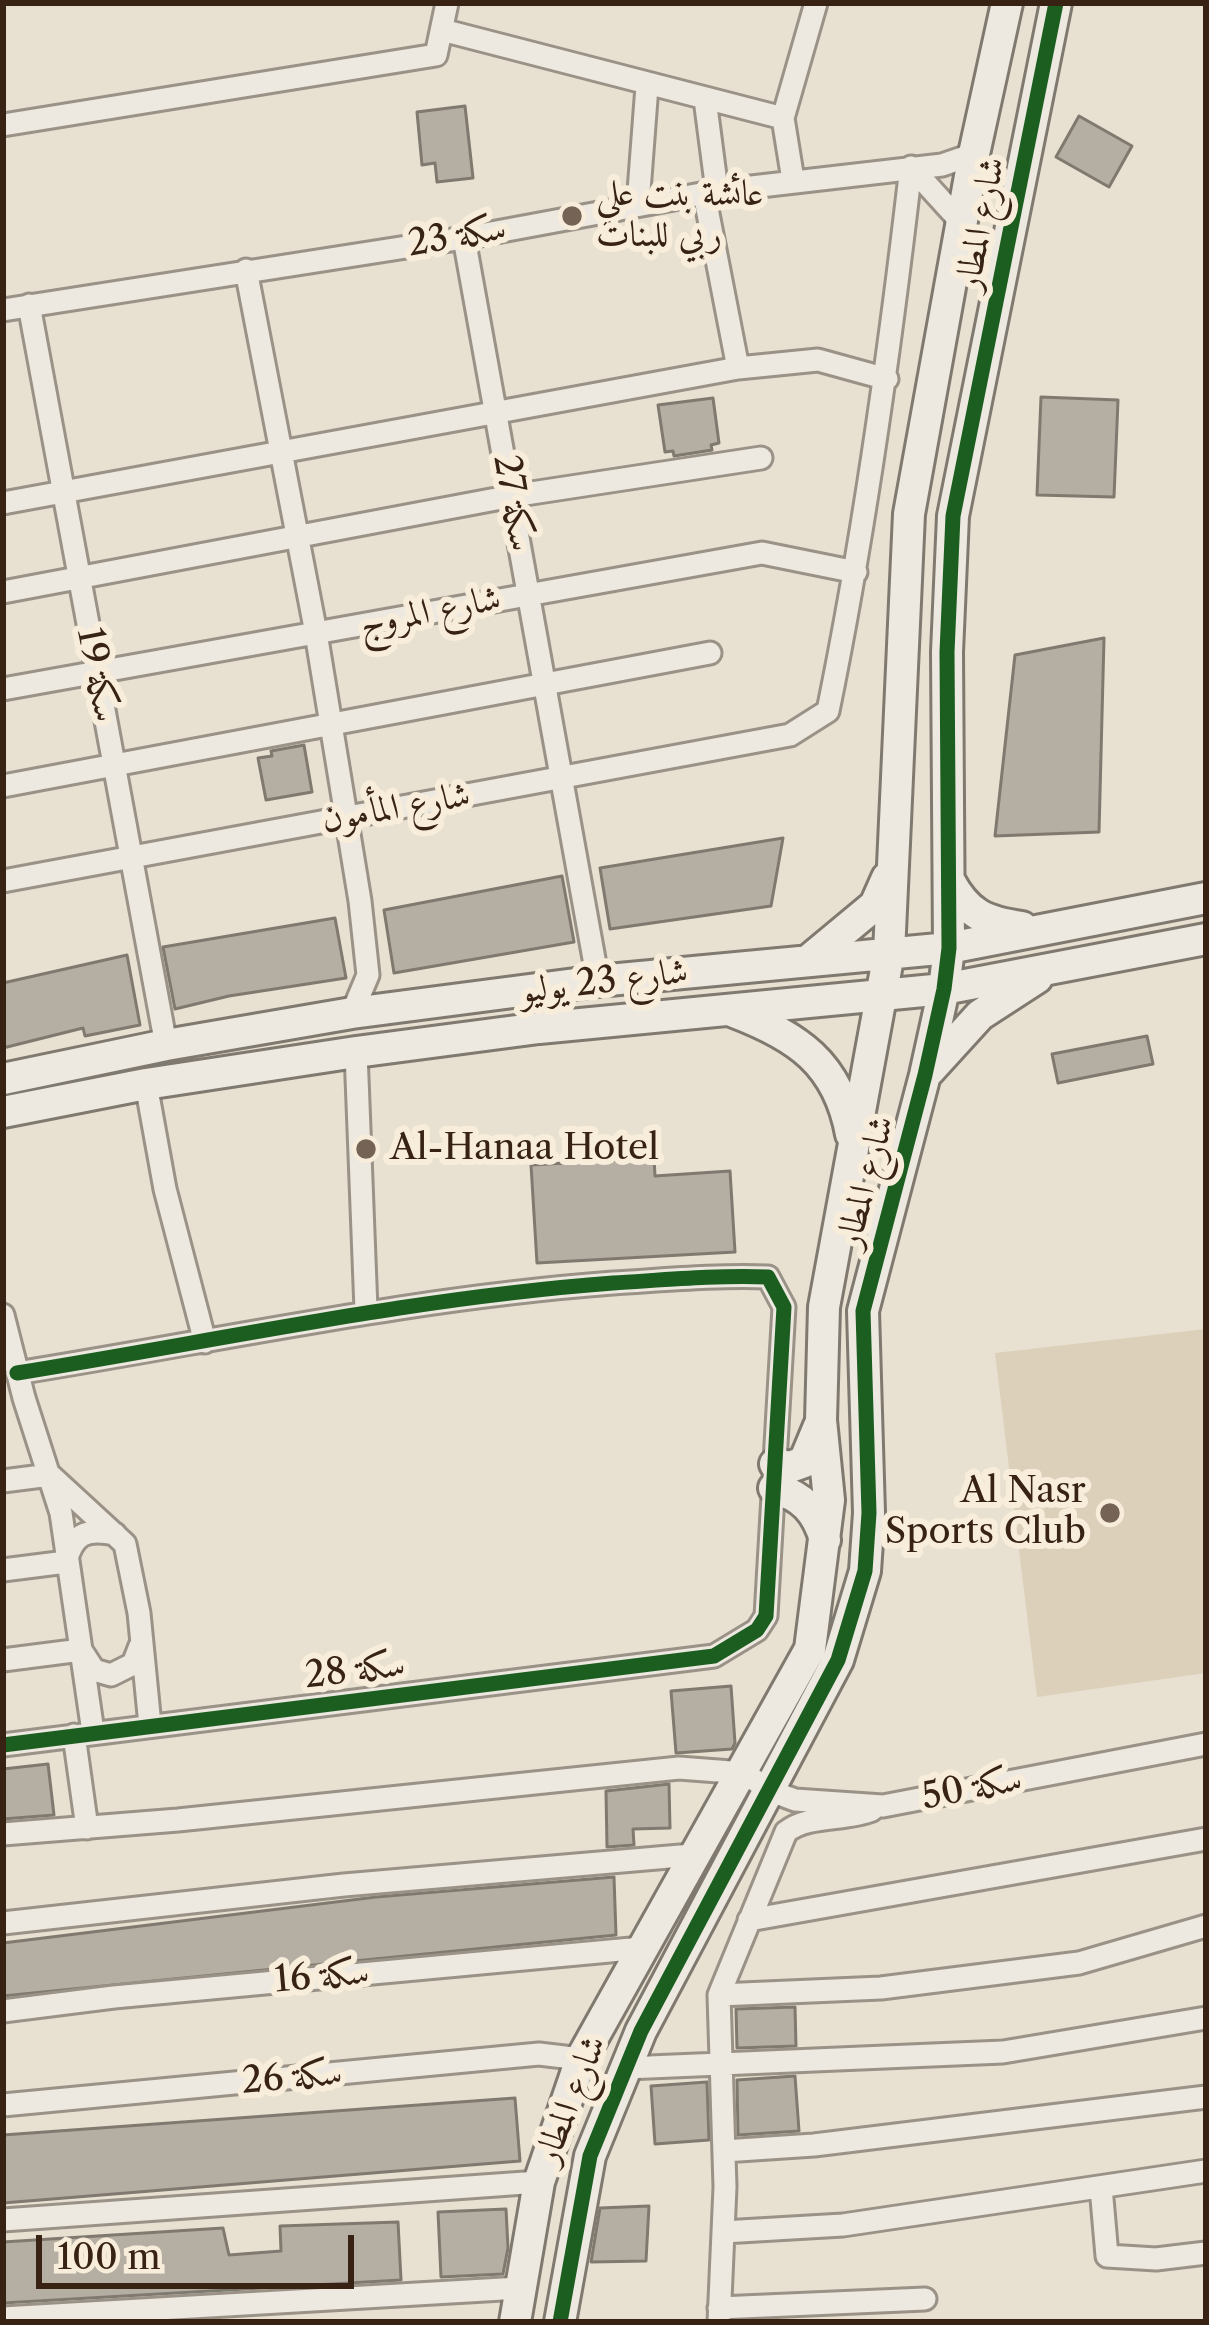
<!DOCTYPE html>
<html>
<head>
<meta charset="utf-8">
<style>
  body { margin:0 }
  #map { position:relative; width:1209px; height:2325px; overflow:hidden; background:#e8e0d0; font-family:"Libre Caslon Text",serif }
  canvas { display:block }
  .frame { position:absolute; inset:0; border:6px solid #372213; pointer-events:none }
  .scale { position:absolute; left:36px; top:2235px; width:318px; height:54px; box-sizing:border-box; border:6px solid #372213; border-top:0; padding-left:15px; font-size:36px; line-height:42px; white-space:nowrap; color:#372213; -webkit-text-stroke:9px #f7edda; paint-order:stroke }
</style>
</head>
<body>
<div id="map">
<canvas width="1209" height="2325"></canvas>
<div class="frame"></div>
<div class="scale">100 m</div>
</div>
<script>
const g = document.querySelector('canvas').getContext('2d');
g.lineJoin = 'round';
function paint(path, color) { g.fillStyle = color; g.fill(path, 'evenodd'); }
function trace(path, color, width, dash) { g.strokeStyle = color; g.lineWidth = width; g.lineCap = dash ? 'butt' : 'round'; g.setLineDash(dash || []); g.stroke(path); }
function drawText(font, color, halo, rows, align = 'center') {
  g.font = font + ' "Libre Caslon Text",Amiri,serif'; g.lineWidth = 12; g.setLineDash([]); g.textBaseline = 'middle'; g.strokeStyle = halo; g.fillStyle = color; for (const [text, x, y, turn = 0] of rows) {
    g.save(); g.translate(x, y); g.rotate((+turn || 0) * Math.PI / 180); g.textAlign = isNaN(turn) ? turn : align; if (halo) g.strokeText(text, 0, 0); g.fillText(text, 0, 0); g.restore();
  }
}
paint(new Path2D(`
  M 1206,1329 L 1206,1673 L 1037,1697 L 995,1353 Z`), '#dcd0ba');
const building = new Path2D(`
  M 465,106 L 473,178 L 437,182 L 435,163 L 422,165 L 417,112 Z
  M 1079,116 L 1132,146 L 1109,187 L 1056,157 Z
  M 1041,397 L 1118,400 L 1114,497 L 1037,495 Z
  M 713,398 L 719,443 L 711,445 L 712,450 L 674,456 L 673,451 L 665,452 L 658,405 Z
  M 1104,638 L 1099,832 L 995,836 L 1015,655 Z
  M 304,745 L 312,792 L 266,800 L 258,758 L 272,756 L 271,751 Z
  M 783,838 L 771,906 L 610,929 L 600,868 Z
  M 562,876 L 574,942 L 394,973 L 384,910 Z
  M 335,918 L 346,978 L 229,996 L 175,1009 L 163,947 Z
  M 127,955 L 140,1025 L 85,1036 L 83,1028 L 3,1048 L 3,983 Z
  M 1147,1036 L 1153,1064 L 1058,1083 L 1052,1054 Z
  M 654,1158 L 655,1176 L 730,1171 L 735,1252 L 537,1263 L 531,1165 Z
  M 731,1686 L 735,1743 L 732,1749 L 676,1753 L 671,1691 Z
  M 48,1764 L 54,1815 L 3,1819 L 3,1769 Z
  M 669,1784 L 670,1828 L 633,1829 L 634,1845 L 607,1847 L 606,1791 Z
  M 614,1877 L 616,1935 L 3,1996 L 3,1943 L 376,1897 Z
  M 795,2007 L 796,2046 L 737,2048 L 736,2009 Z
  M 795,2076 L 799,2131 L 738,2135 L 737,2080 Z
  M 707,2082 L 709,2140 L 655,2144 L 651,2086 Z
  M 515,2098 L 520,2161 L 3,2203 L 3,2135 Z
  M 649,2206 L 646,2261 L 591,2262 L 600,2208 Z
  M 506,2209 L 508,2248 L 503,2274 L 441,2277 L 438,2212 Z
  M 398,2222 L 401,2280 L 3,2303 L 3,2242 L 223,2228 L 229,2255 L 281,2251 L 280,2226 Z`);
paint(building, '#b5aea2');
trace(building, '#80796f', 3);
const street = new Path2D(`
  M 442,30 L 783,118
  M 705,99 L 717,191
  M 3,125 L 436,55 L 447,3
  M 911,167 L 961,222
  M 793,180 L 783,118 L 816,3
  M 704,193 L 738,368
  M 638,204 L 647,86
  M 464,238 L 598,981
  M 246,270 L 316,633 L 360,901 L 368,975 L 352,1013
  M 29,305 L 166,1045
  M 3,310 L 464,238 L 717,191 L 942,165 L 974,154
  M 3,503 L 738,368 L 818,360 L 887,379
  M 3,592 L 512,496 L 761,458
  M 3,689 L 762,553 L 856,572
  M 3,786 L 710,653
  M 3,881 L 790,735 L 828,711 C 865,530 890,350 911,167
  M 356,1052 L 366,1310
  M 146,1084 L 165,1189 L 205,1342
  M 3,1315 L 24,1398 L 61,1513 L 93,1732
  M 3,1481 L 50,1475 L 125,1544 L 139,1613 L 150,1725
  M 3,1570 L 66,1562 C 73,1534 86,1528 115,1534
  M 3,1660 L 81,1650 L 94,1670 L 111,1675 L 133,1664 L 140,1646
  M 74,1735 L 87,1828
  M 3,1745 L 714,1656 L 757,1630 L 766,1616 L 784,1307 L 768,1277 C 716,1275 664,1280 613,1283 C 412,1298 216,1341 17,1373
  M 3,1834 L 178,1820 L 679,1768 L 744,1773 L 771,1791 L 795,1800 L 883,1806 L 1206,1744
  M 749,1920 L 1206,1839
  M 3,1923 L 344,1885 L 692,1855
  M 719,1995 L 881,1988 L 1079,1963 L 1206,1926
  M 3,2011 L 114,1997 L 642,1948
  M 626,2068 L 1003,2052 L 1206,2018
  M 3,2105 L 539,2054 L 581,2059
  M 724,2151 L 814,2145 L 1206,2097
  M 1101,2187 L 1107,2256 L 1156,2259 L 1206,2253
  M 3,2220 L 539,2182
  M 723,2232 L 843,2225 L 1206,2171
  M 719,2308 L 925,2299
  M 3,2318 L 520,2288
  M 719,2322 L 725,2187 L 719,1995 L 786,1832 C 808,1814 846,1821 872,1810`);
const secondary = new Path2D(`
  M 949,880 C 967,914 985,922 1022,927
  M 810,959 L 875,905 L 887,878
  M 734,1012 C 797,1036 838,1063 851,1134
  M 929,1071 L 980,1015 L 1037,978
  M 3,1079 L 166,1045 L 352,1013 L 598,981 L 949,948 L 1206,898
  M 3,1112 L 146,1084 L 356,1052 L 539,1028 L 944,989 L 1206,939
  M 775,1464 L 790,1467 L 804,1462 L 819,1426
  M 774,1488 C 802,1496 817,1511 825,1540
  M 515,2322 L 539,2182 L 581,2059 L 810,1649 L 829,1500 L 821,1420 L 824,1307 L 889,953 L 909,514 L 974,154 L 1007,3
  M 560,2322 L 590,2156 L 641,2031 L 838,1660 L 865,1571 L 869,1513 L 863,1311 L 925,1075 L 944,989 L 949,948 L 947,652 L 953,516 L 1056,3`);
trace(street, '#9a9287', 27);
trace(secondary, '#80796f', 36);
trace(street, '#ede8e0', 21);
trace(secondary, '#ede8e0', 30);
trace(new Path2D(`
  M 3,1745 L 714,1656 L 757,1630 L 766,1616 L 784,1307 L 768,1277 C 716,1275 664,1280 613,1283 C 412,1298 216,1341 17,1373
  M 560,2322 L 590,2156 L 641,2031 L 838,1660 L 865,1571 L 869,1513 L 863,1311 L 925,1075 L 944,989 L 949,948 L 947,652 L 953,516 L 1056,3`), '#1b5e20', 15);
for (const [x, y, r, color] of [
  [572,216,12,"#756455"],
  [366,1149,12,"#756455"],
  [1110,1513,12,"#756455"]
]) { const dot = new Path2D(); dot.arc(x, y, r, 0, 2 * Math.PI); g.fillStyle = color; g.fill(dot); trace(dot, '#f7edda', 4.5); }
drawText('36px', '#372213', '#f7edda', [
  ["عائشة بنت علي",596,195],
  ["ربي للبنات",596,236],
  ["Al-Hanaa Hotel",390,1149],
  ["Al Nasr",1086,1492,"right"],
  ["Sports Club",1086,1533,"right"]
], 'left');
drawText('36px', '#372213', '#f7edda', [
  ["شارع المطار",981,224,-79],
  ["23 سكة",457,237,-10],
  ["سكة 27",513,503,80],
  ["شارع المروج",430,612,-11],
  ["سكة 19",97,675,79],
  ["شارع المأمون",396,808,-10],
  ["شارع 23 يوليو",604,982,-7],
  ["شارع المطار",866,1182,-75],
  ["سكة 28",355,1671,-7],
  ["سكة 50",972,1789,-11],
  ["سكة 16",322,1977,-5],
  ["سكة 26",292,2078,-5],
  ["شارع المطار",571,2100,-68]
]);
</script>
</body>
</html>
